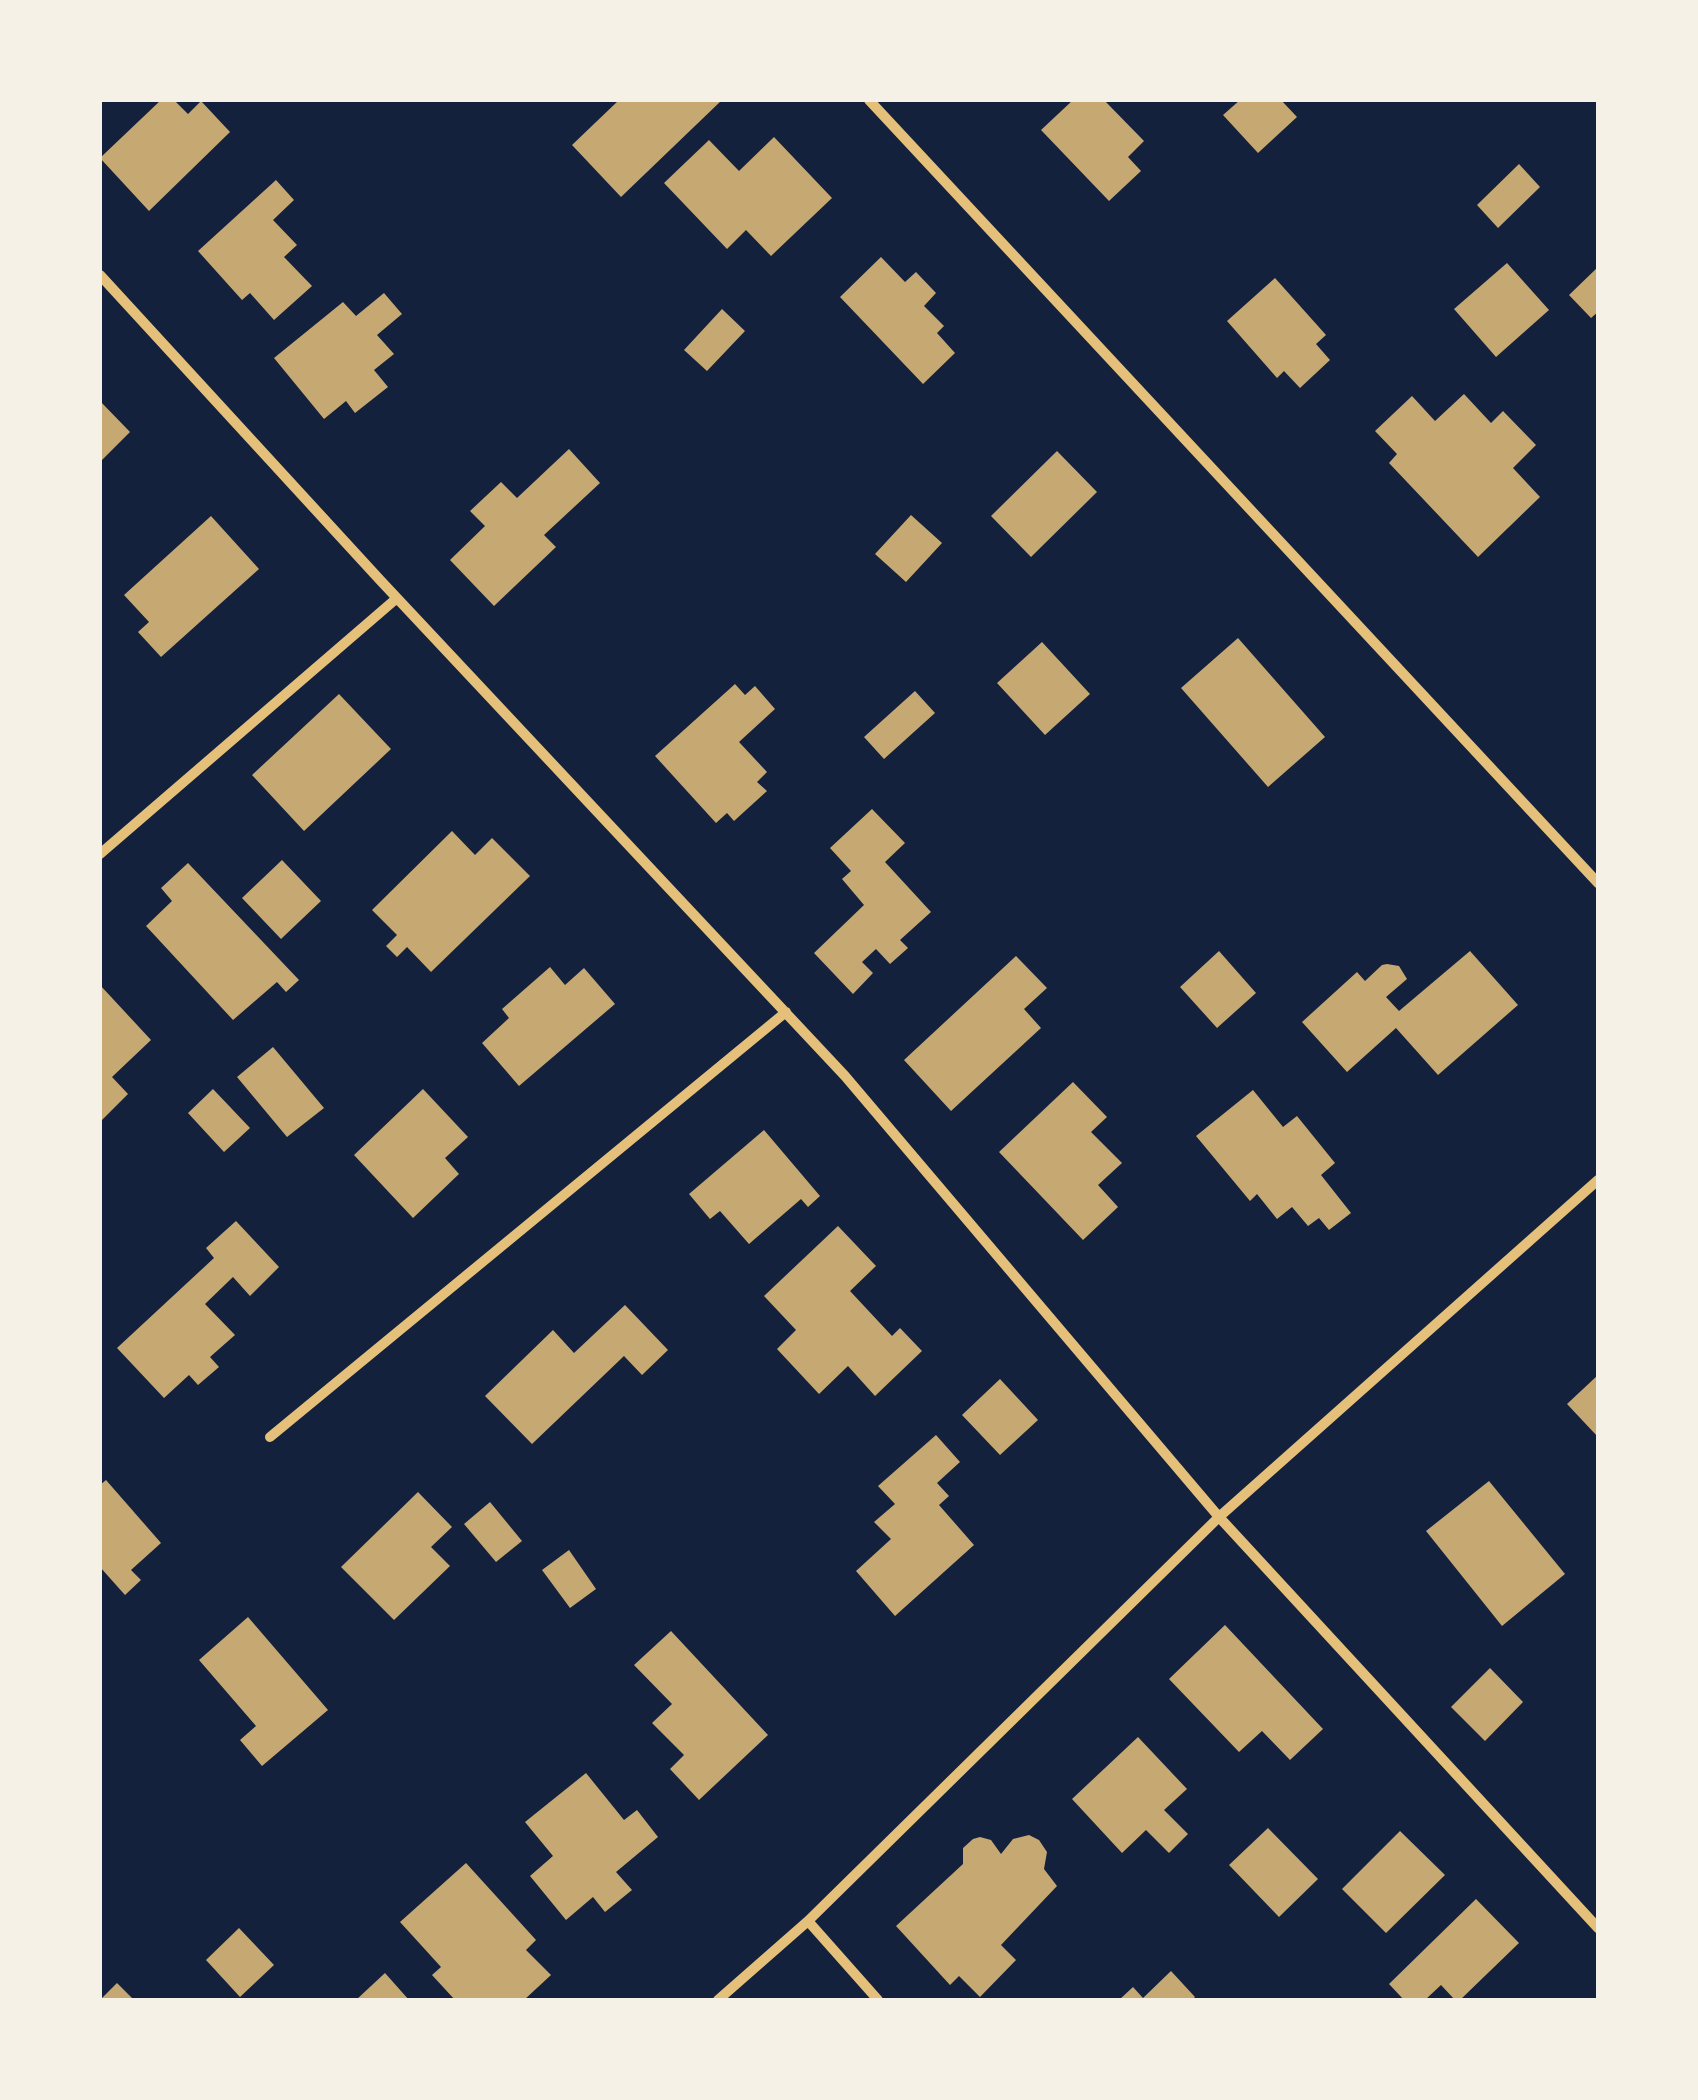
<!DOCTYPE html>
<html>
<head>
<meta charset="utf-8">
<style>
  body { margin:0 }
  #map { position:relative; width:1698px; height:2100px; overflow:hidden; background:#14213d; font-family:Literata,serif }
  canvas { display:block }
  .frame { position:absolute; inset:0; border:102px solid #f6f1e7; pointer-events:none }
</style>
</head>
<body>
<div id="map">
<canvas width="1698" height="2100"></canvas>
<div class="frame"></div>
</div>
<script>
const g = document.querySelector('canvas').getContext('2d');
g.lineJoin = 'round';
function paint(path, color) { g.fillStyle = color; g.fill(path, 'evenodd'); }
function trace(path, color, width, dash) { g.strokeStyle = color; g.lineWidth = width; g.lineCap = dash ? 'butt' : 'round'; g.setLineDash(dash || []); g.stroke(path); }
paint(new Path2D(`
  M 161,100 L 174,100 L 188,114 L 201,101 L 230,132 L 149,211 L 100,158 Z
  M 619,100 L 722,100 L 621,197 L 572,145 Z
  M 1073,100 L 1104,100 L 1144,141 L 1128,157 L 1141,171 L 1109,201 L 1041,130 Z
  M 1240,100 L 1281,100 L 1297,117 L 1258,153 L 1223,115 Z
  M 774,137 L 832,198 L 771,256 L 746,230 L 727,249 L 664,183 L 709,140 L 739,171 Z
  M 1519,164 L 1540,187 L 1498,228 L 1477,205 Z
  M 276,180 L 294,200 L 273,220 L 297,245 L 284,257 L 312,286 L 274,320 L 250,293 L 242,300 L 198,251 Z
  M 881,257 L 905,282 L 916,272 L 936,293 L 924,306 L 944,326 L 937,333 L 955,353 L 923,384 L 840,297 Z
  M 1507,263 L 1549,310 L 1496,357 L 1454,309 Z
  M 1598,267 L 1598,312 L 1591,318 L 1569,295 Z
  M 1275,278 L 1326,335 L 1316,344 L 1330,360 L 1300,388 L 1284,371 L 1277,378 L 1227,321 Z
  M 384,293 L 402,314 L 377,335 L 394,354 L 374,370 L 388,387 L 355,413 L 346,401 L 324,419 L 274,358 L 343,302 L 356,316 Z
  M 722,309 L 745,331 L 707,371 L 684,350 Z
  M 1464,394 L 1491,423 L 1503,411 L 1536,445 L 1513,468 L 1540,497 L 1478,557 L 1389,463 L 1397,454 L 1375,431 L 1412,396 L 1435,421 Z
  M 100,401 L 130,432 L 100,462 Z
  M 569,449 L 600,483 L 544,535 L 556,547 L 494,606 L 450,560 L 485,526 L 470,511 L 501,482 L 517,498 Z
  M 1057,451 L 1097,492 L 1031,557 L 991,516 Z
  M 911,515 L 942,543 L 906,582 L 875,554 Z
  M 211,516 L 259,569 L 161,657 L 138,632 L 149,622 L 124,595 Z
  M 1238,638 L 1325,737 L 1268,787 L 1181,688 Z
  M 1042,642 L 1090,694 L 1045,735 L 997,683 Z
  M 735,684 L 745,695 L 755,686 L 775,709 L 739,742 L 767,772 L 757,782 L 767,791 L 734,821 L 727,813 L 716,823 L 655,756 Z
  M 915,691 L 935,713 L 884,759 L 864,737 Z
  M 339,694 L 391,749 L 304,831 L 252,775 Z
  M 872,809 L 905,843 L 885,862 L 931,912 L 900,940 L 908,948 L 890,964 L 876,949 L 862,962 L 873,973 L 853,994 L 814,953 L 864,905 L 842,879 L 851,871 L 830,848 Z
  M 452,831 L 475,855 L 492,838 L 530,876 L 431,972 L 407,947 L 397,957 L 386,946 L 397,935 L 372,910 Z
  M 282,860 L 321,901 L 281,939 L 242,898 Z
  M 188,863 L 299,980 L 286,992 L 277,982 L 233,1020 L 146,926 L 172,901 L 161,888 Z
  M 1219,951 L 1256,993 L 1217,1028 L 1180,987 Z
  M 1470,951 L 1518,1005 L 1438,1075 L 1396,1028 L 1347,1072 L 1302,1022 L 1357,972 L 1365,981 L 1382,965 L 1387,964 L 1399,966 L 1407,979 L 1386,997 L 1399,1011 Z
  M 1016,956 L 1047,988 L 1024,1009 L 1041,1028 L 951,1111 L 904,1060 Z
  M 550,967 L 565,985 L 584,968 L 615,1004 L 519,1086 L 482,1043 L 509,1018 L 502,1009 Z
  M 100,985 L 151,1040 L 112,1077 L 128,1094 L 100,1122 Z
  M 273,1047 L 324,1108 L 287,1137 L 237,1077 Z
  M 1073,1082 L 1107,1117 L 1091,1132 L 1122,1163 L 1098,1185 L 1118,1207 L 1083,1240 L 999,1152 Z
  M 213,1089 L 250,1128 L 224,1152 L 188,1113 Z
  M 423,1089 L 468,1137 L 445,1158 L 459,1174 L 413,1218 L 354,1155 Z
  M 1253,1090 L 1283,1127 L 1297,1116 L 1335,1163 L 1321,1175 L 1351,1213 L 1329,1230 L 1319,1218 L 1308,1226 L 1292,1207 L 1277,1219 L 1257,1194 L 1250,1201 L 1196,1136 Z
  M 764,1130 L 820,1196 L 808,1207 L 801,1199 L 749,1244 L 720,1211 L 710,1219 L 689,1194 Z
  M 236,1221 L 279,1267 L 250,1296 L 233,1277 L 205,1304 L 235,1335 L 210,1357 L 219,1367 L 198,1385 L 189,1375 L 164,1398 L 117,1348 L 214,1258 L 206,1248 Z
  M 838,1226 L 876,1266 L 850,1291 L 892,1336 L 900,1328 L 922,1351 L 875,1396 L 848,1366 L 819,1394 L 777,1349 L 796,1330 L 764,1296 Z
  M 625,1305 L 668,1350 L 642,1375 L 624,1356 L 532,1444 L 485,1396 L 553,1330 L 574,1353 Z
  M 1598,1375 L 1598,1437 L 1567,1404 Z
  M 1000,1379 L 1038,1420 L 1000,1455 L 962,1415 Z
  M 936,1435 L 960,1462 L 937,1483 L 949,1496 L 939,1505 L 974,1545 L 895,1616 L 856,1571 L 891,1539 L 874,1522 L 895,1504 L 878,1486 Z
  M 106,1480 L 161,1543 L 131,1570 L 141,1580 L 125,1595 L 100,1567 L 100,1485 Z
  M 1489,1481 L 1565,1574 L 1502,1626 L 1426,1531 Z
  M 418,1492 L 452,1527 L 431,1547 L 450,1566 L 394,1620 L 341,1567 Z
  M 490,1502 L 522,1541 L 496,1562 L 464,1524 Z
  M 569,1550 L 596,1589 L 570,1608 L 542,1570 Z
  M 248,1617 L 328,1710 L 262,1766 L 240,1740 L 256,1726 L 199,1660 Z
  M 1225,1625 L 1323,1729 L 1290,1760 L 1262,1731 L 1239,1752 L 1169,1679 Z
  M 671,1631 L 768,1735 L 699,1800 L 670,1769 L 684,1755 L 652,1723 L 672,1704 L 634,1665 Z
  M 1490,1668 L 1523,1702 L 1485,1741 L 1451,1707 Z
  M 1138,1737 L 1187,1789 L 1164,1810 L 1188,1834 L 1169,1853 L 1146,1830 L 1122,1853 L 1072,1799 Z
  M 586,1773 L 624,1820 L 637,1810 L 658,1837 L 616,1872 L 632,1890 L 605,1912 L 593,1897 L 566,1920 L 530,1876 L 553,1856 L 525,1822 Z
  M 1268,1828 L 1318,1879 L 1279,1917 L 1229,1865 Z
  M 1400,1831 L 1445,1875 L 1386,1933 L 1342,1889 Z
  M 1029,1835 L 1039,1840 L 1047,1852 L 1044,1869 L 1057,1886 L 1001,1945 L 1016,1960 L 980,1997 L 959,1976 L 950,1985 L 896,1926 L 963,1864 L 963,1848 L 973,1839 L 980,1837 L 991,1840 L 1001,1854 L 1013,1839 Z
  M 466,1863 L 536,1940 L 526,1950 L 551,1975 L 524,2000 L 455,2000 L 432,1975 L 441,1967 L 400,1922 Z
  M 1476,1899 L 1519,1943 L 1460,2000 L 1455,2000 L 1441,1985 L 1425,2000 L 1404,2000 L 1389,1984 Z
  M 239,1928 L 274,1965 L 240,1997 L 206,1960 Z
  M 1171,1971 L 1195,1997 L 1192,2000 L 1119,2000 L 1133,1987 L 1143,1998 Z
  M 385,1973 L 409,2000 L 356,2000 Z
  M 117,1983 L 134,2000 L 100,2000 Z`), '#c6a872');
trace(new Path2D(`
  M 869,100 L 1598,883
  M 100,275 L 380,580 L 845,1076 L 1219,1517 L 1598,1928
  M 100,854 L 397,598
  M 270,1437 L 786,1012
  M 808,1921 L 878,2000
  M 718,2000 L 808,1921 L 1219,1517 L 1598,1180`), '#e5c07b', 10);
</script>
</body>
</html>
